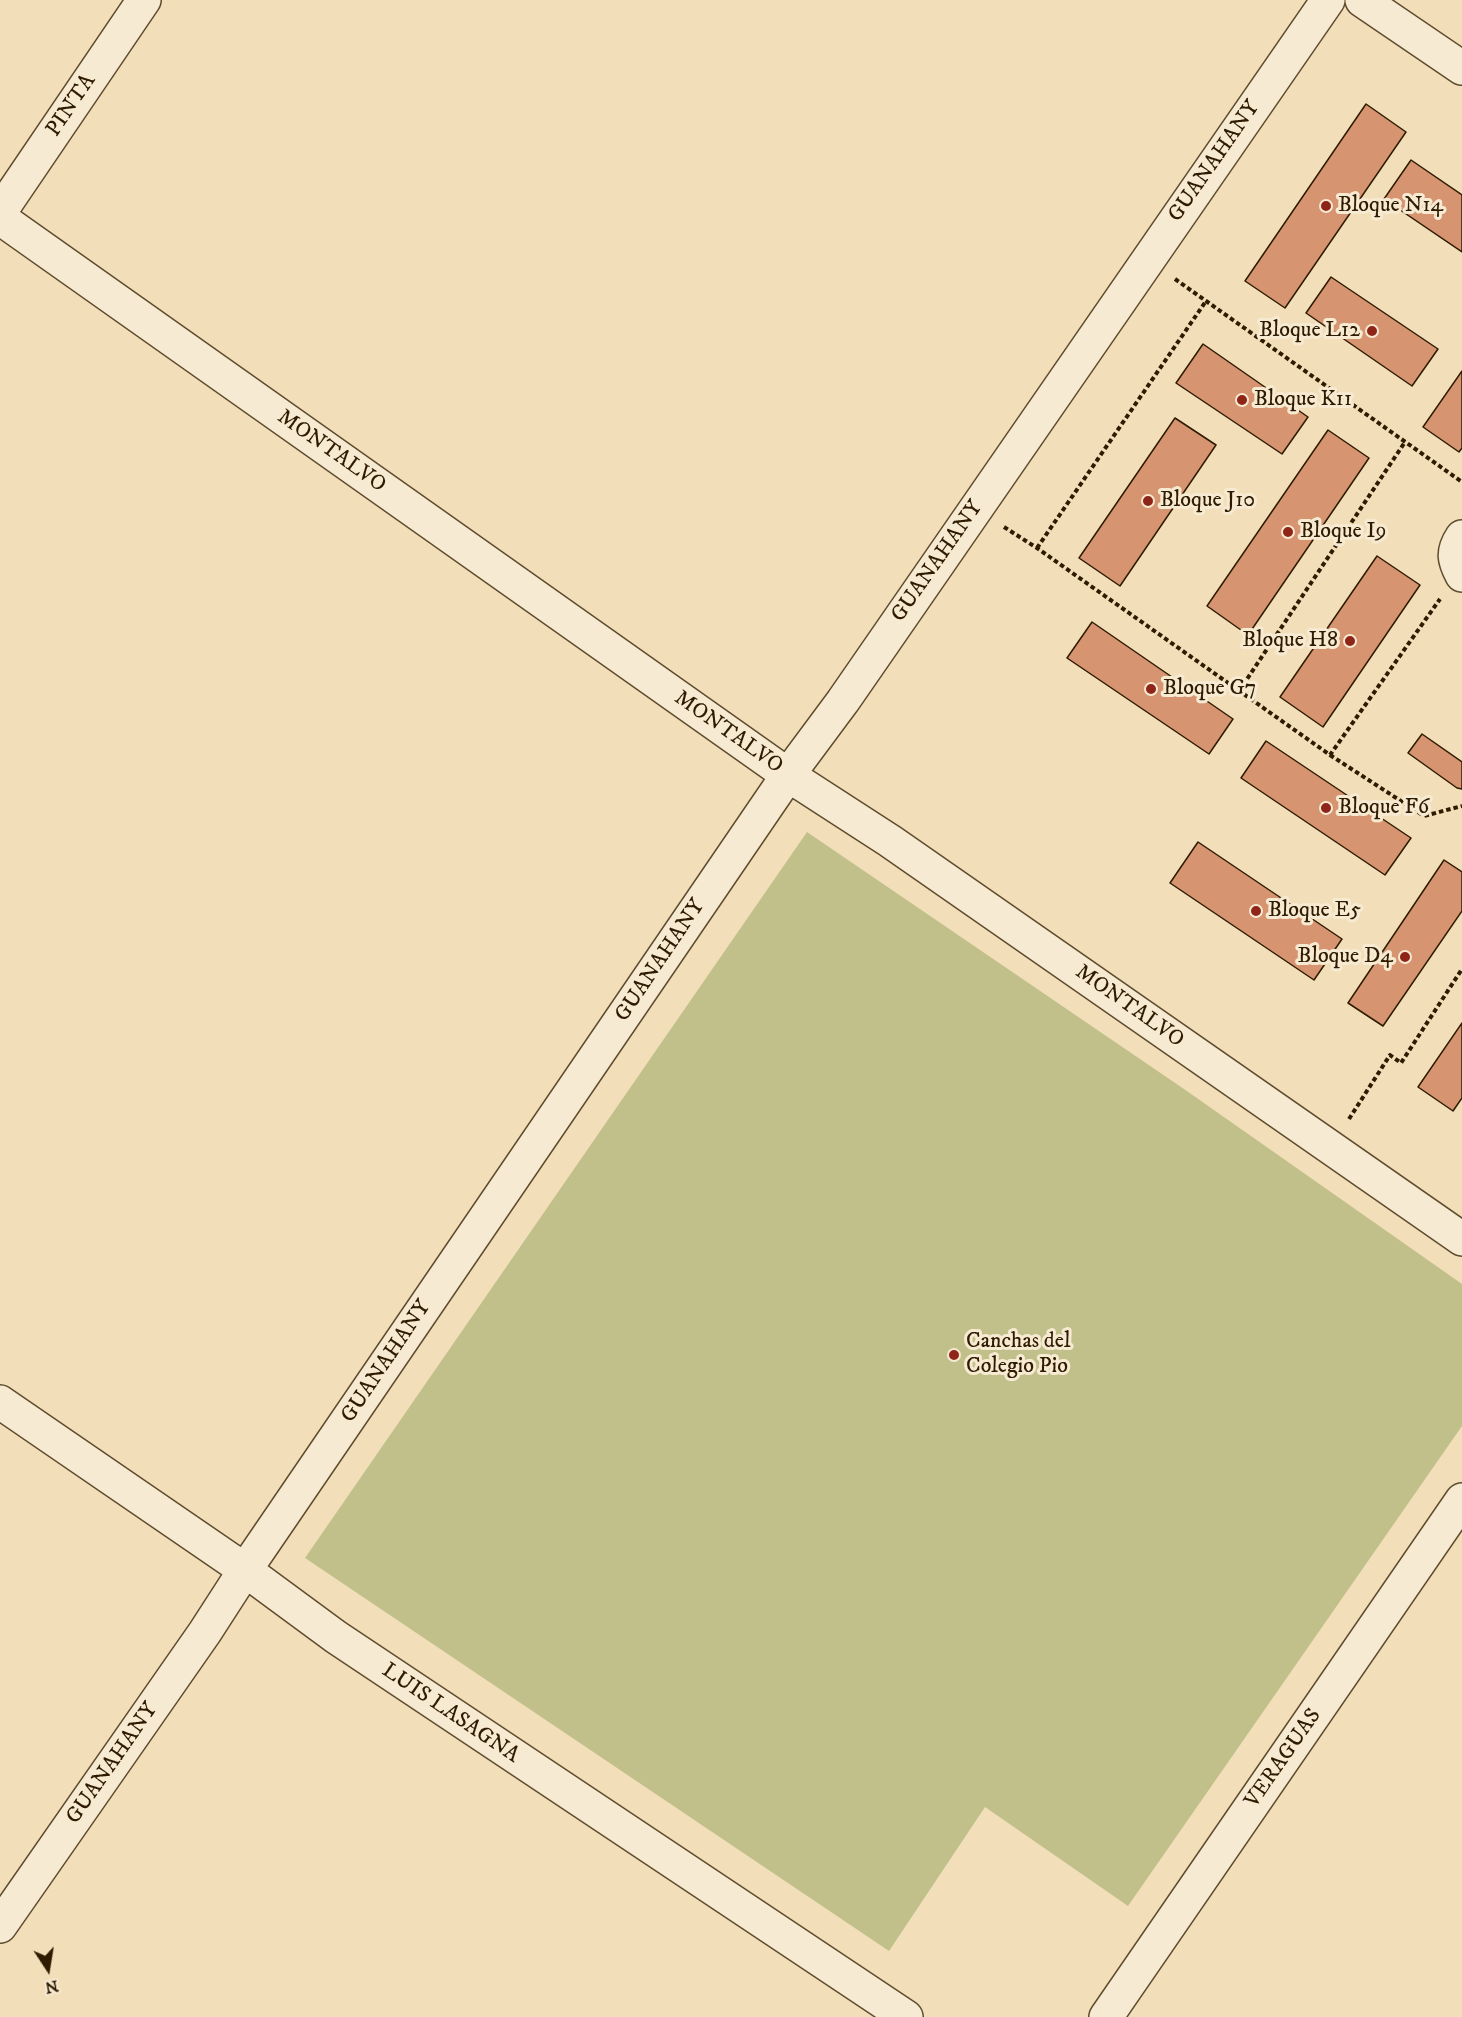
<!DOCTYPE html>
<html>
<head>
<meta charset="utf-8">
<style>
  body { margin:0 }
  #map { position:relative; width:1462px; height:2017px; overflow:hidden; background:#f2dfb9; font-family:"IM FELL DW Pica",serif }
  canvas { display:block }
  .north { position:absolute; left:18px; top:1939px; width:60px; height:60px; -webkit-text-stroke:4px #f7ead2; paint-order:stroke; rotate:168deg; font-size:16px; font-weight:700; line-height:24px; text-align:center; color:#2e1b00 }
  .north::after { content:''; display:block; margin:auto; width:21px; height:27px; background:#2e1b00; clip-path:polygon(50% 0,100% 100%,50% 72%,0 100%) }
</style>
</head>
<body>
<div id="map">
<canvas width="1462" height="2017"></canvas>
<div class="north">N</div>
</div>
<script>
const g = document.querySelector('canvas').getContext('2d');
g.lineJoin = 'round';
function paint(path, color) { g.fillStyle = color; g.fill(path, 'evenodd'); }
function trace(path, color, width, dash) { g.strokeStyle = color; g.lineWidth = width; g.lineCap = dash ? 'butt' : 'round'; g.setLineDash(dash || []); g.stroke(path); }
function drawText(font, color, halo, rows, align = 'center') {
  g.font = font + ' "IM FELL DW Pica",serif'; g.lineWidth = 6; g.setLineDash([]); g.textBaseline = 'middle'; g.strokeStyle = halo; g.fillStyle = color; for (const [text, x, y, turn = 0] of rows) {
    g.save(); g.translate(x, y); g.rotate((+turn || 0) * Math.PI / 180); g.textAlign = isNaN(turn) ? turn : align; if (halo) g.strokeText(text, 0, 0); g.fillText(text, 0, 0); g.restore();
  }
}
paint(new Path2D(`
  M 807,832 L 1184,1089 L 1462,1284 L 1462,1426 L 1128,1906 L 985,1807 L 889,1951 L 305,1558 Z`), '#c1c08b');
const building = new Path2D(`
  M 1366,104 L 1406,132 L 1285,308 L 1245,281 Z
  M 1411,160 L 1462,195 L 1462,252 L 1384,199 Z
  M 1331,277 L 1438,349 L 1412,386 L 1306,313 Z
  M 1203,344 L 1308,417 L 1282,454 L 1176,383 Z
  M 1462,371 L 1462,448 L 1459,452 L 1423,427 Z
  M 1175,418 L 1216,445 L 1120,586 L 1079,558 Z
  M 1328,430 L 1369,458 L 1248,635 L 1207,606 Z
  M 1377,556 L 1420,585 L 1323,727 L 1280,697 Z
  M 1092,622 L 1233,719 L 1209,754 L 1067,658 Z
  M 1422,734 L 1462,762 L 1462,789 L 1457,788 L 1408,753 Z
  M 1266,741 L 1411,838 L 1385,875 L 1241,778 Z
  M 1198,842 L 1342,939 L 1314,980 L 1170,883 Z
  M 1444,860 L 1462,872 L 1462,911 L 1383,1026 L 1348,1003 Z
  M 1462,1023 L 1462,1098 L 1453,1111 L 1418,1087 Z`);
paint(building, '#d69471');
trace(building, '#2e1b00', 1.5);
const minor = new Path2D(`
  M 1362,0 L 1462,68
  M 0,212 L 144,0
  M 0,218 L 788,775 L 890,841 L 1462,1239
  M 1462,537 C 1452,552 1454,560 1462,575
  M 0,1402 L 245,1570 L 336,1637 L 906,2017
  M 0,1926 L 205,1632 L 245,1570 L 788,775 L 843,701 L 1328,0
  M 1106,2017 L 1462,1500`);
trace(minor, '#5f4c2e', 36);
trace(new Path2D(`
  M 1175,279 L 1462,482
  M 1004,527 L 1037,548 L 1330,755 L 1440,599
  M 1037,548 L 1206,301
  M 1239,691 L 1405,442
  M 1330,755 L 1424,816 L 1462,806
  M 1349,1119 L 1390,1055 L 1401,1063 L 1462,969`), '#2e1b00', 4, [4.5, 3]);
trace(minor, '#f7ead2', 33);
for (const [x, y, r, color] of [
  [1326,206,6,"#8f2418"],
  [1372,331,6,"#8f2418"],
  [1242,400,6,"#8f2418"],
  [1148,501,6,"#8f2418"],
  [1288,532,6,"#8f2418"],
  [1350,641,6,"#8f2418"],
  [1151,689,6,"#8f2418"],
  [1326,808,6,"#8f2418"],
  [1256,911,6,"#8f2418"],
  [1405,957,6,"#8f2418"],
  [954,1355,6,"#8f2418"]
]) { const dot = new Path2D(); dot.arc(x, y, r, 0, 2 * Math.PI); g.fillStyle = color; g.fill(dot); trace(dot, '#f7ead2', 2); }
drawText('22px', '#2e1b00', '#f7ead2', [
  ["PINTA",72,106,-56],
  ["GUANAHANY",1215,162,-55],
  ["MONTALVO",331,452,35],
  ["GUANAHANY",938,562,-55],
  ["MONTALVO",728,733,35],
  ["GUANAHANY",661,961,-56],
  ["MONTALVO",1129,1007,35],
  ["GUANAHANY",387,1362,-56],
  ["LUIS LASAGNA",450,1714,34],
  ["VERAGUAS",1284,1759,-55],
  ["GUANAHANY",113,1764,-55]
]);
drawText('22px', '#2e1b00', '#f7ead2', [
  ["Bloque N14",1338,206],
  ["Bloque L12",1360,331,"right"],
  ["Bloque K11",1254,400],
  ["Bloque J10",1160,501],
  ["Bloque I9",1300,532],
  ["Bloque H8",1338,641,"right"],
  ["Bloque G7",1163,689],
  ["Bloque F6",1338,808],
  ["Bloque E5",1268,911],
  ["Bloque D4",1393,957,"right"],
  ["Canchas del",966,1342],
  ["Colegio Pio",966,1367]
], 'left');
</script>
</body>
</html>
